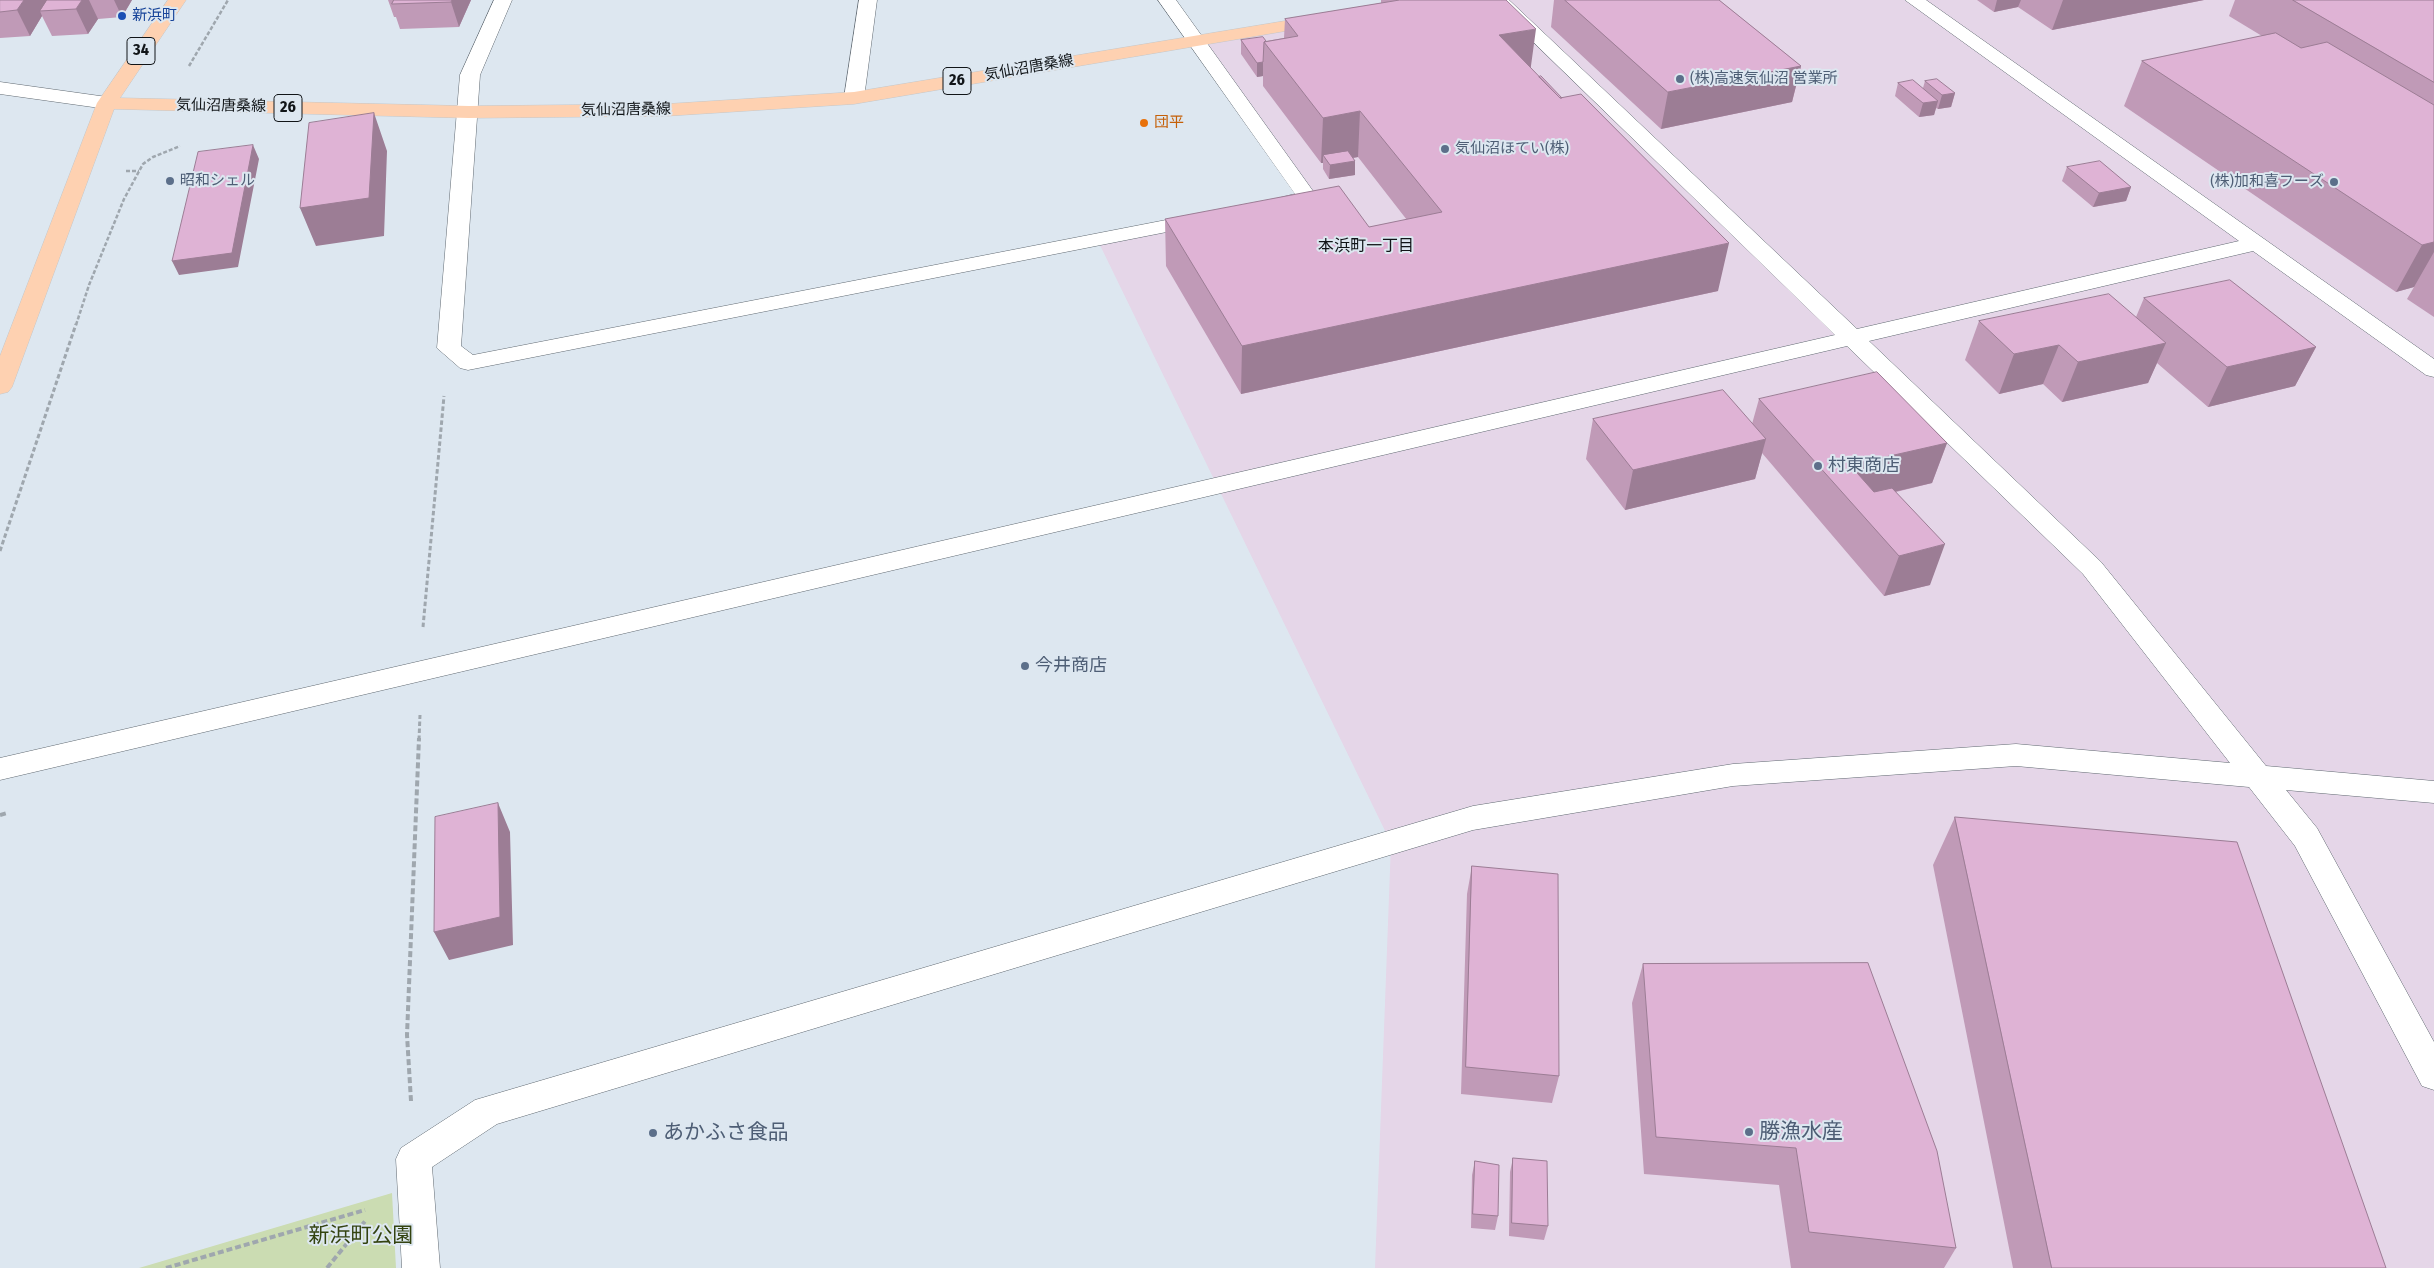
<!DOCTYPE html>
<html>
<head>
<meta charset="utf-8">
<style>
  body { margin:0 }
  canvas { display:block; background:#dde7f0 }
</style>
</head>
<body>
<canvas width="2434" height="1268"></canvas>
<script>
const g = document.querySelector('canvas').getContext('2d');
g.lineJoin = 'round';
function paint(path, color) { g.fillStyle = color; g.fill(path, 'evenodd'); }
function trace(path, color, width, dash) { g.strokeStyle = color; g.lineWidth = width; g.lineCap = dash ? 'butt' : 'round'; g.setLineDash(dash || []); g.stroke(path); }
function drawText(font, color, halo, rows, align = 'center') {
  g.font = font + ' "Fira Sans Condensed","Noto Sans JP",sans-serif'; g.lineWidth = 4; g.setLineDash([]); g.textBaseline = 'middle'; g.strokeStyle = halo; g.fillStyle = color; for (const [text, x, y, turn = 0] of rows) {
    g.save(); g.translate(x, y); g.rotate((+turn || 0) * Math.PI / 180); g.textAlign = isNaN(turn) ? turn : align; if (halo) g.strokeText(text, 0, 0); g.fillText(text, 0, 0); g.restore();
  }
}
paint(new Path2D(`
  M 1440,0 L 2434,0 L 2434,1268 L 1375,1268 L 1391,843 L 1097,239 L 1308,198 L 1196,40 Z`), '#e5d6e8');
paint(new Path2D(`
  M 392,1193 L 396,1268 L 139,1268 Z`), '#cbdcb2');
const minor = new Path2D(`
  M 494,0 L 512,0 L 480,75 L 461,346 L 473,355 L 1202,213 L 1209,215 L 1213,219 L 1209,223 L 1202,225 L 468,370 L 460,368 L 437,348 L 460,75 Z
  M 859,0 L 877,0 L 864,98 L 861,102 L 847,102 L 844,98 Z
  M 1158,0 L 1176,0 L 1318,198 L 1315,202 L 1278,210 L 1271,208 L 1268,204 L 1271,200 L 1295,194 Z
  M 1490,0 L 1509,0 L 1857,329 L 2239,241 L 1905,0 L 1926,0 L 2434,359 L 2434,377 L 2426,375 L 2253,251 L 1869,341 L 2101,562 L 2266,766 L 2434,781 L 2434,803 L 2286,790 L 2317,828 L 2434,1042 L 2434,1090 L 2422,1086 L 2295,846 L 2249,787 L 2016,766 L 1733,786 L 1473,830 L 497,1124 L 432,1167 L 440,1268 L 402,1268 L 396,1159 L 401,1148 L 475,1100 L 1473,806 L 1733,764 L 2016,744 L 2230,763 L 2083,574 L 1847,346 L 0,780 L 0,758 L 1835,335 Z
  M 0,82 L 107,97 L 114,99 L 117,103 L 114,107 L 107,109 L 0,94 Z`);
const major = new Path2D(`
  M 168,0 L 186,0 L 120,98 L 469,106 L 666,104 L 854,92 L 1321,15 L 1327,16 L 1330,20 L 1327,24 L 1321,25 L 854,104 L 666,116 L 469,118 L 114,109 L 12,387 L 8,392 L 0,394 L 0,356 L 97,103 Z`);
trace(minor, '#616a72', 1);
trace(major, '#c6c7c8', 1);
trace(new Path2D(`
  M 189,66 L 228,0
  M 126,171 L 139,171
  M 76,325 L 89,285 L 124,199 L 143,164 L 153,157 L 180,146`), '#9fa7ae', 2.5, [4, 2]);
trace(new Path2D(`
  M 0,551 L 76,324
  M 423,627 L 444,396
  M 419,740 L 420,715`), '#9fa7ae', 3, [4.5, 2.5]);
trace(new Path2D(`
  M 0,815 L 7,813
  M 411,1101 L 407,1035 L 419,738
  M 166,1268 L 365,1210
  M 327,1268 L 366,1220`), '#9fa7ae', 4, [6, 3]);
paint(minor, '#fff');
paint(major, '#fed1b1');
paint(new Path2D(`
  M 0,0 L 132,0 L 122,17 L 98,19 L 88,34 L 52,36 L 42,16 L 30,36 L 0,38 Z
  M 388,0 L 471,0 L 459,27 L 400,29 L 396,17 L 394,17 Z
  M 1381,0 L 1506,0 L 1531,68 L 1718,291 L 1241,394 L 1166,266 L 1165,219 L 1369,227 L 1407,220 L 1358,157 L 1353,158 L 1355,161 L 1355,175 L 1329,179 L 1323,169 L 1323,163 L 1321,163 L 1263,86 L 1263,76 L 1257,77 L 1241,54 L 1241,40 L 1266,41 L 1284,38 L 1285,19 L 1381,3 Z
  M 1554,0 L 1719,0 L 1801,66 L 1792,102 L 1661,129 L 1551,27 Z
  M 1977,0 L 2204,0 L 2052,30 L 2018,7 L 1994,12 Z
  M 2235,0 L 2434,0 L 2434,317 L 2407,299 L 2414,287 L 2396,292 L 2124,106 L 2142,61 L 2262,36 L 2229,16 Z
  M 1925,81 L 1955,93 L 1951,107 L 1938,109 L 1936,108 L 1934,115 L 1919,117 L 1895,96 L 1898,83 L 1923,88 Z
  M 2067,167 L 2131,187 L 2126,201 L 2093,207 L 2062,181 Z
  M 2144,298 L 2316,347 L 2295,386 L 2208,407 L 2157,363 L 2148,383 L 2062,402 L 2043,384 L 1999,394 L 1965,360 L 1979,321 L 2136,317 Z
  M 1759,399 L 1947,443 L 1932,483 L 1896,492 L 1930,585 L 1884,596 L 1762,453 L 1755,479 L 1625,510 L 1586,459 L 1593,419 L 1752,424 Z
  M 1955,817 L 2386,1268 L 2013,1268 L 1933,865 Z
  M 1472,866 L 1559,1076 L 1552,1103 L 1461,1094 L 1467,894 Z
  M 1643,964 L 1956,1248 L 1944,1268 L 1791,1268 L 1779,1185 L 1644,1174 L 1632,1003 Z
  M 1513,1158 L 1548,1226 L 1544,1240 L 1509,1236 L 1510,1172 Z
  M 1475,1161 L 1498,1216 L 1495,1230 L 1471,1228 L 1472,1175 Z`), '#c09ab7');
paint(new Path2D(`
  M 24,0 L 53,0 L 40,11 L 42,16 L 30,36 L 17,10 Z
  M 82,0 L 89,0 L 98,19 L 88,34 L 76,9 Z
  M 114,0 L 132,0 L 122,17 Z
  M 452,0 L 471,0 L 459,27 L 451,2 Z
  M 1997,0 L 2021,0 L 2018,7 L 1994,12 Z
  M 2063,0 L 2204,0 L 2052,30 Z
  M 1536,29 L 1530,73 L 1499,35 Z
  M 1263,62 L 1263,76 L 1257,77 L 1257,63 Z
  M 1801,66 L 1792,102 L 1661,129 L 1668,92 Z
  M 1955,93 L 1951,107 L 1938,109 L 1942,95 Z
  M 1938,101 L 1934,115 L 1919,117 L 1923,103 Z
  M 1360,111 L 1358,157 L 1328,162 L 1323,155 L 1323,163 L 1321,163 L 1323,118 Z
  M 374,113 L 387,151 L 384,236 L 316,246 L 300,208 Z
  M 253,145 L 259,159 L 238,267 L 179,275 L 172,261 Z
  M 1355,161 L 1355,175 L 1329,179 L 1330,165 Z
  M 2131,187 L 2126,201 L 2093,207 L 2099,193 Z
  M 2434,242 L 2434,252 L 2414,287 L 2396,292 L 2422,245 Z
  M 1729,243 L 1718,291 L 1241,394 L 1242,346 Z
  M 2166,343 L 2148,383 L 2062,402 L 2078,362 Z
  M 2059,345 L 2043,384 L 1999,394 L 2014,354 Z
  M 2316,347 L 2295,386 L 2208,407 L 2227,367 Z
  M 1766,439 L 1755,479 L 1625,510 L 1633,470 Z
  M 1947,443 L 1932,483 L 1851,502 L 1850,465 Z
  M 1945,544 L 1930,585 L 1884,596 L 1899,556 Z
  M 498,803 L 510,832 L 513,945 L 449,960 L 434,932 Z`), '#9c7d95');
const building = new Path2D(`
  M 0,0 L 24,0 L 17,10 L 0,12 Z
  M 47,0 L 82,0 L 76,9 L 40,11 Z
  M 394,0 L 452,0 L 451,2 L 392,4 Z
  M 1400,0 L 1506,0 L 1536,29 L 1499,35 L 1560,98 L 1581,94 L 1729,243 L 1242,346 L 1165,219 L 1339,186 L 1369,227 L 1442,212 L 1360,111 L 1323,118 L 1264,42 L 1298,36 L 1285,19 Z
  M 1565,0 L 1719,0 L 1801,66 L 1668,92 Z
  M 2293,0 L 2434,0 L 2434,82 Z
  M 2276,33 L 2301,48 L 2327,42 L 2434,105 L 2434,242 L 2422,245 L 2142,61 Z
  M 1263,37 L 1266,41 L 1264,42 L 1263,62 L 1257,63 L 1241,40 Z
  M 1541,76 L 1562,98 L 1560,98 L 1539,77 Z
  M 1937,79 L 1955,93 L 1942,95 L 1925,81 Z
  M 1913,80 L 1938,101 L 1923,103 L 1898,83 Z
  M 374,113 L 369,198 L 300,208 L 309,123 Z
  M 253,145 L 232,253 L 172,261 L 198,152 Z
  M 1348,151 L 1355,161 L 1330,165 L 1323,155 Z
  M 2100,161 L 2131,187 L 2099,193 L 2067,167 Z
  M 2230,280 L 2316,347 L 2227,367 L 2144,298 Z
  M 2109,294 L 2166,343 L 2078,362 L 2059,345 L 2014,354 L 1979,321 Z
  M 1877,372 L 1947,443 L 1850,465 L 1874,492 L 1892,488 L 1945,544 L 1899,556 L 1759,399 Z
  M 1723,390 L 1766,439 L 1633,470 L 1593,419 Z
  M 498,803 L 500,917 L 434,932 L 435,817 Z
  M 1955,817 L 2237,842 L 2386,1268 L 2052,1268 Z
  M 1472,866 L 1558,874 L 1559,1076 L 1466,1067 Z
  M 1868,963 L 1937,1151 L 1956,1248 L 1809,1232 L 1796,1148 L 1656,1137 L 1643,964 Z
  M 1513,1158 L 1547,1161 L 1548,1226 L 1512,1223 Z
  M 1475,1161 L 1499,1165 L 1498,1216 L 1473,1214 Z`);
paint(building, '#dfb3d5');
trace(building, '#9c7d95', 1);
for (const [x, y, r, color] of [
  [122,16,5,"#1a4fb4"],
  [1680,79,5,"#5c6f8a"],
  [1144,123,5,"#e8710a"],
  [1445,149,5,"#5c6f8a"],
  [170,181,5,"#5c6f8a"],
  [2334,182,5,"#5c6f8a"],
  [1818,466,5,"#5c6f8a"],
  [1025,666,5,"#5c6f8a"],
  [1749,1132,5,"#5c6f8a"],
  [653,1133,5,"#5c6f8a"]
]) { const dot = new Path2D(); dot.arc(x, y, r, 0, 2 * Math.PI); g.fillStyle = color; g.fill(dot); trace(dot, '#dde7f0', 2); }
drawText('15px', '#164399', '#dde7f0', [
  ["新浜町",132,16]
], 'left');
drawText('15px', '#111518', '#dde7f0', [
  ["気仙沼唐桑線",1029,68,-10],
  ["気仙沼唐桑線",221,106,1],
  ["気仙沼唐桑線",626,110,-1]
]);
drawText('15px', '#4e5e75', '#dde7f0', [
  ["(株)高速気仙沼 営業所",1690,79],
  ["気仙沼ほてい(株)",1455,149],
  ["昭和シェル",180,181],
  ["(株)加和喜フーズ",2324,182,"right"]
], 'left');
drawText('15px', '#c56008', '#dde7f0', [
  ["団平",1154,123]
], 'left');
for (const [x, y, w] of [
  [141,51,28],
  [957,81,28],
  [288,108,28]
]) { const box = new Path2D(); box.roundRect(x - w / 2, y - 13.5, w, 27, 4); g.fillStyle = '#dde7f0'; g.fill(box); trace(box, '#111518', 1); }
drawText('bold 16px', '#111518', null, [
  ["34",141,51],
  ["26",957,81],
  ["26",288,108]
]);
drawText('16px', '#111518', '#dde7f0', [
  ["本浜町一丁目",1366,247]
]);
drawText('18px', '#4e5e75', '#dde7f0', [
  ["村東商店",1828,466],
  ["今井商店",1035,666]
], 'left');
drawText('21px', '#4e5e75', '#dde7f0', [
  ["勝漁水産",1759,1132],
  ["あかふさ食品",663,1133]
], 'left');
drawText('21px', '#334310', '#dde7f0', [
  ["新浜町公園",361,1236]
]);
</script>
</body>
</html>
